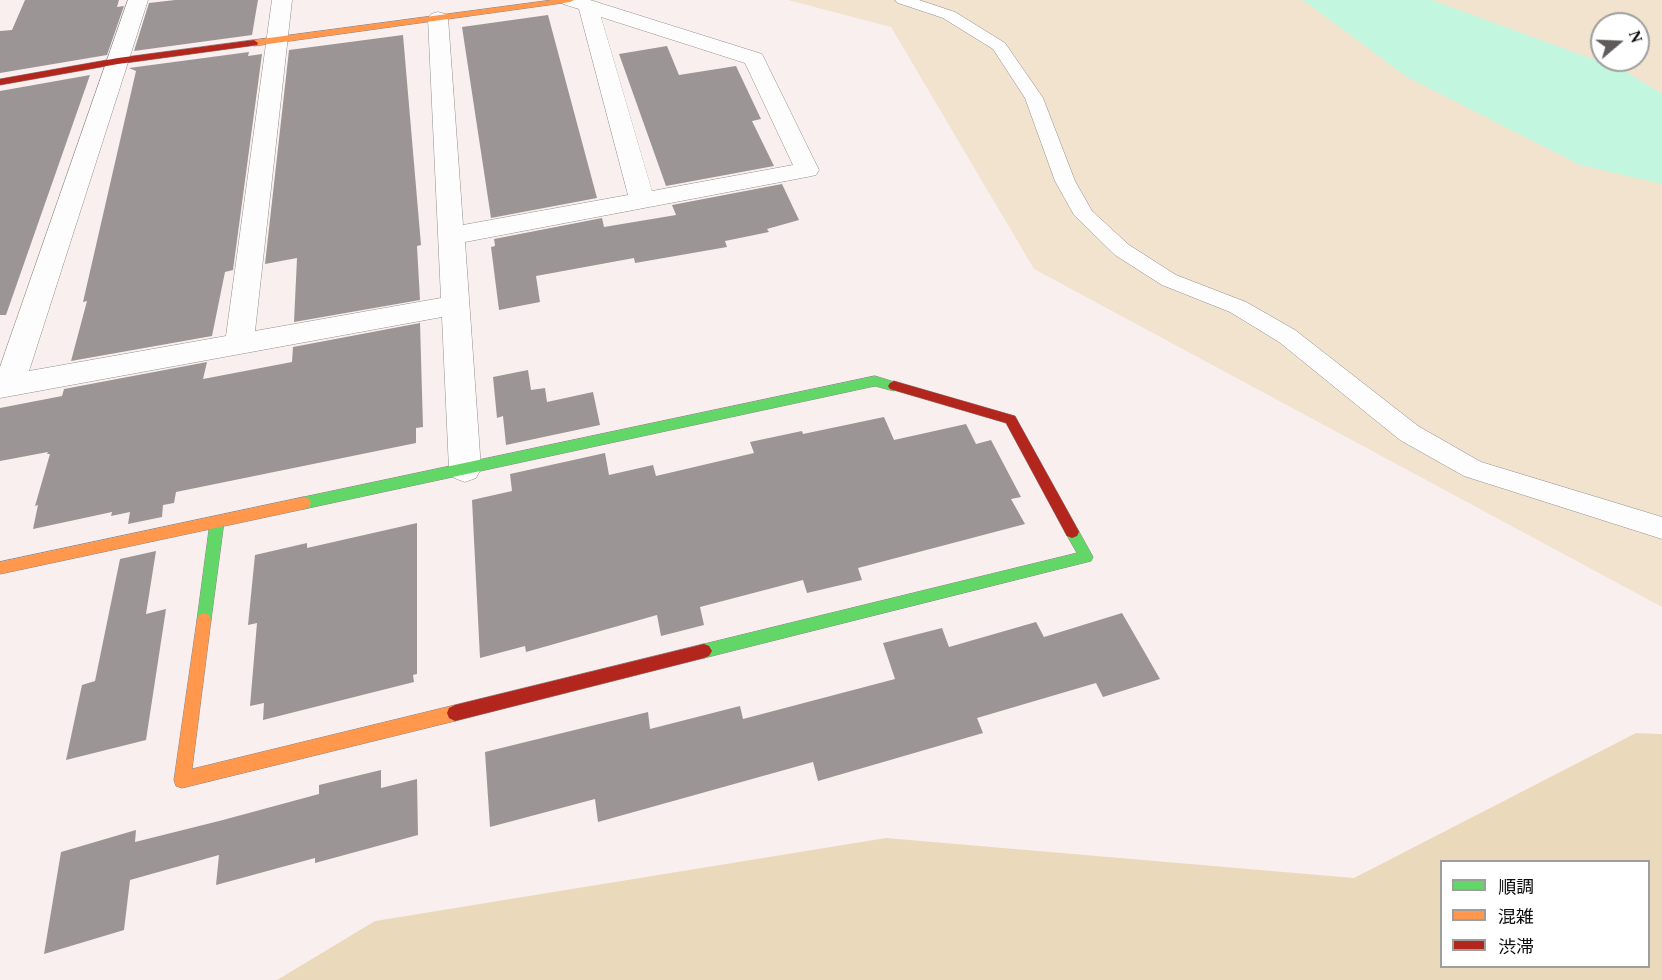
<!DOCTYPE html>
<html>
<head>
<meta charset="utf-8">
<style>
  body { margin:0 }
  #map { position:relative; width:1662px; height:980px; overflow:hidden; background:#faefef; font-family:"Times New Roman","Noto Sans JP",serif }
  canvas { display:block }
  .legend { position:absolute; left:1440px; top:860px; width:210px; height:108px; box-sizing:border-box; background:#fff; border:2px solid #9e9e9e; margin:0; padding:8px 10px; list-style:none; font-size:18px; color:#0c0c0c }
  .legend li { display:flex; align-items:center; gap:12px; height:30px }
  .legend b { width:30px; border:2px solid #9e9e9e }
  .north { position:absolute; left:1590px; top:12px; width:60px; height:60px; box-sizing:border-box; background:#fff; border:2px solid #9e9e9e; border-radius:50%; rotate:71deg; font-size:16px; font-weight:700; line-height:24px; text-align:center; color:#0c0c0c }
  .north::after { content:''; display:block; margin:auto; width:21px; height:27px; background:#5f5b5b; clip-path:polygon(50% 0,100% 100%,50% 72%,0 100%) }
</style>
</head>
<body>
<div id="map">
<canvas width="1662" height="980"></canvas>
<ul class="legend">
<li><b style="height:8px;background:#63d668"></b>順調</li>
<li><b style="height:8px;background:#ff974d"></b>混雑</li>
<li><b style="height:8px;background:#b3261e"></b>渋滞</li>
</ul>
<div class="north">N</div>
</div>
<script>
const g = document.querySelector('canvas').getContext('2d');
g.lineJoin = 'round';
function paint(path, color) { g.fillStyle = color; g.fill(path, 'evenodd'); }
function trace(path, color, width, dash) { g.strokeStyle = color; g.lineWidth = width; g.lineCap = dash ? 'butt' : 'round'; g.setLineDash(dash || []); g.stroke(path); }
paint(new Path2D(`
  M 788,0 L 1662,0 L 1662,607 L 1034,269 L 891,27 ZM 1602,24 L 1638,24 L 1638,60 L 1602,60 Z`), '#f1e3ce');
paint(new Path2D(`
  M 1636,733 L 1662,734 L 1662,980 L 277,980 L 375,921 L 886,838 L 1354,878 ZM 1442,862 L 1648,862 L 1648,966 L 1442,966 Z`), '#eadabb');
paint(new Path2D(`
  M 1303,0 L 1432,0 L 1625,71 L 1662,94 L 1662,184 L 1580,165 L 1407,77 Z`), '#c3f6df');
paint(new Path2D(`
  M 25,0 L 119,0 L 117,7 L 124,6 L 107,55 L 0,73 L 0,31 L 12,30 Z
  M 175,0 L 258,0 L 252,35 L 134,51 L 149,3 Z
  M 548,15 L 597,198 L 491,218 L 462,27 Z
  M 403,35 L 421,245 L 417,246 L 420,300 L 294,322 L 297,258 L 265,264 L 289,50 Z
  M 667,46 L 679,75 L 736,66 L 761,119 L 752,121 L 774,166 L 666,186 L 619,54 Z
  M 249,52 L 248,56 L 262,54 L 233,270 L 225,272 L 212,336 L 71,361 L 87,301 L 83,302 L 136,71 L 129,68 Z
  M 90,75 L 6,315 L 0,315 L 0,91 Z
  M 782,184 L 799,220 L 767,229 L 769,232 L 725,241 L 727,247 L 635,263 L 634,258 L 536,276 L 540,302 L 499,310 L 491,247 L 495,246 L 494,239 L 602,218 L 604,227 L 676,215 L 672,205 Z
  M 420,323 L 423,427 L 416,428 L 416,443 L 176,492 L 174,503 L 163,505 L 162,517 L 128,524 L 130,512 L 111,516 L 112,512 L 33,529 L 38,505 L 35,506 L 50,454 L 47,454 L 48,452 L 0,461 L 0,408 L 62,396 L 64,389 L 207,362 L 203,379 L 292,362 L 293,347 Z
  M 528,370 L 531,390 L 545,388 L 547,402 L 593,392 L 600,425 L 506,445 L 503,416 L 497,418 L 493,377 Z
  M 884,417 L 894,440 L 966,424 L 976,444 L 991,440 L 1021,497 L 1011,499 L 1025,524 L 858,568 L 862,580 L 807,593 L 803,580 L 700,607 L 704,625 L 661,636 L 657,615 L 526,652 L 525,646 L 480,658 L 472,500 L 512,491 L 510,474 L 605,453 L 609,475 L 653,465 L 656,476 L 754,453 L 750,442 L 802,431 L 803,434 Z
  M 417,523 L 417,674 L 413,675 L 414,682 L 263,720 L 264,703 L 250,706 L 257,623 L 248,625 L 255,555 L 307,543 L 307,548 Z
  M 156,551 L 146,614 L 166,609 L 146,740 L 66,760 L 82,685 L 95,681 L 120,559 Z
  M 1122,613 L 1160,679 L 1103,697 L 1096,683 L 977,718 L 983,733 L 818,781 L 813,762 L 598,822 L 595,799 L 490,827 L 485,752 L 648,712 L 650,729 L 740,706 L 743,719 L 895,679 L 883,643 L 942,628 L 949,647 L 1036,622 L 1044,637 Z
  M 381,770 L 381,788 L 417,779 L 418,835 L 315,863 L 315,858 L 216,885 L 219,855 L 130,880 L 124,930 L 44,954 L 61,852 L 136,830 L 135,842 L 223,820 L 319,794 L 319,785 Z`), '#9c9596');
const lane = new Path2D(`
  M 895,0 L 919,0 L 955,12 L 1005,43 L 1043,98 L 1075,181 L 1092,211 L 1129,245 L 1176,275 L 1246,302 L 1295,330 L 1418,426 L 1481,462 L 1662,517 L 1662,539 L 1464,476 L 1400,440 L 1279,342 L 1230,312 L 1162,285 L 1115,255 L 1074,215 L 1055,181 L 1025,98 L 993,49 L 943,18 L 898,3 Z`);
const street = new Path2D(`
  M 128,0 L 148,0 L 29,371 L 226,336 L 272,0 L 292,0 L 255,331 L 441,298 L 428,18 L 431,14 L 438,12 L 445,14 L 448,18 L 463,225 L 628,195 L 579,9 L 563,4 L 560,0 L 590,0 L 762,54 L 819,170 L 816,175 L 807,177 L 465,242 L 481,469 L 476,478 L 465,482 L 454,478 L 449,469 L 442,317 L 0,398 L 0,367 ZM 601,17 L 745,63 L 793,165 L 652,191 Z`);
const fast = new Path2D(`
  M 875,376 L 898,383 L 900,386 L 894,391 L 875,386 L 304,509 L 299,507 L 297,503 L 299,499 L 304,497 Z
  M 217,516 L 222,518 L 224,522 L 211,620 L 209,625 L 204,627 L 199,625 L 197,620 L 210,522 L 212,518 Z
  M 1072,526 L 1077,528 L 1093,557 L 1091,561 L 704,658 L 699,656 L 696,651 L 699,646 L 704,644 L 1077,553 L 1065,532 L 1067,528 Z`);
const slow = new Path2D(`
  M 552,0 L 574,0 L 570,2 L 254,46 L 250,43 L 254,40 Z
  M 304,497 L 309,499 L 311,503 L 309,507 L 304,509 L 0,574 L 0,562 Z
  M 204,613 L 209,615 L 211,620 L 192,769 L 455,705 L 461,708 L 463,713 L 461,718 L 455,721 L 182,788 L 176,786 L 174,780 L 197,620 L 199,615 Z`);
const jam = new Path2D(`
  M 254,40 L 258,43 L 257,45 L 118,64 L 0,85 L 0,79 L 118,58 Z
  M 894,381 L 1015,416 L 1077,528 L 1079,532 L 1077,536 L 1072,538 L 1067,536 L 1006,423 L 890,389 L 888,386 L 890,383 Z
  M 704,644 L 709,646 L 712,651 L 709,656 L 704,658 L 455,721 L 449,718 L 447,713 L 449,708 L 455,705 Z`);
trace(lane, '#938e8e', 1);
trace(street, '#938e8e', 1);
trace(fast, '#8a8585', 1);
trace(slow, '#8a8585', 1);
trace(jam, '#8a8585', 1);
paint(lane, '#fefdfd');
paint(street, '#fefdfd');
paint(fast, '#63d668');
paint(slow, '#ff974d');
paint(jam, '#b3261e');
</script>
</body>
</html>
